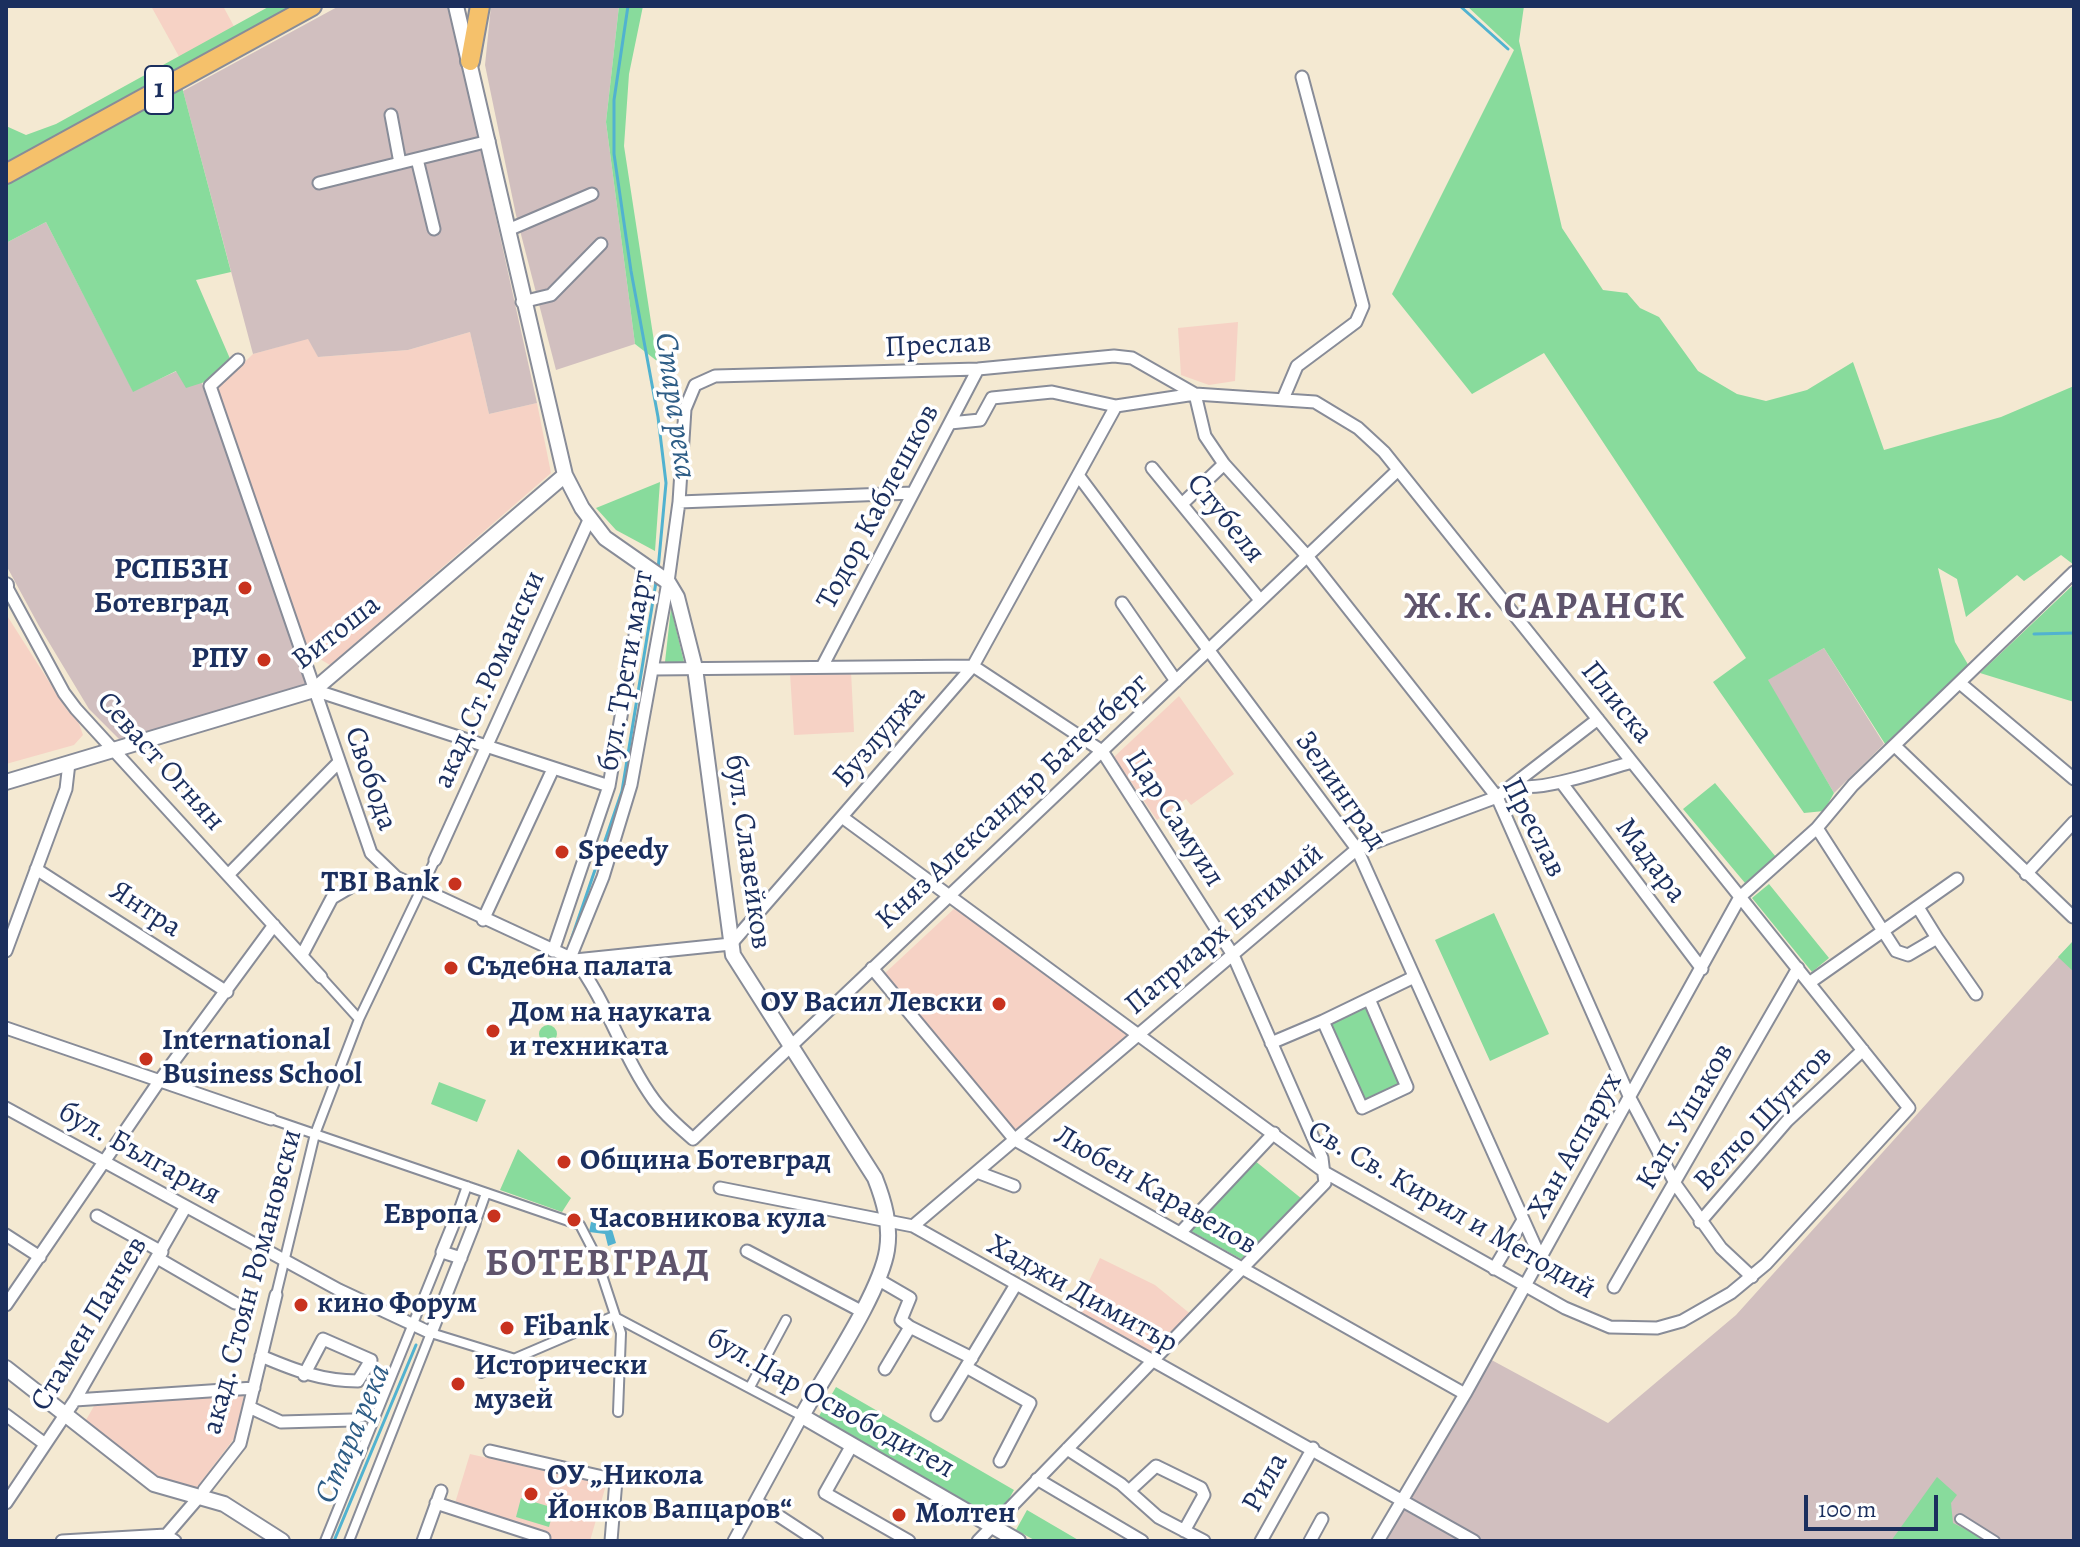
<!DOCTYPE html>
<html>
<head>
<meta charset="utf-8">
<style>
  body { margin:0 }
  #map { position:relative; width:2080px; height:1547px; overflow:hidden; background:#f4e9d2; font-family:Alegreya,serif }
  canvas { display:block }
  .frame { position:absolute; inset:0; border:8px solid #1b2f5e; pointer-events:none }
  .scale { position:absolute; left:1804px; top:1495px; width:134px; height:36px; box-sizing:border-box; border:4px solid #1b2f5e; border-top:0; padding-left:10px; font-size:24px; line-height:28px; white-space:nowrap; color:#1b2f5e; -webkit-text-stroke:6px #fff; paint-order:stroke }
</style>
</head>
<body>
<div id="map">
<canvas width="2080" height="1547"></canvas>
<div class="frame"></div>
<div class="scale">100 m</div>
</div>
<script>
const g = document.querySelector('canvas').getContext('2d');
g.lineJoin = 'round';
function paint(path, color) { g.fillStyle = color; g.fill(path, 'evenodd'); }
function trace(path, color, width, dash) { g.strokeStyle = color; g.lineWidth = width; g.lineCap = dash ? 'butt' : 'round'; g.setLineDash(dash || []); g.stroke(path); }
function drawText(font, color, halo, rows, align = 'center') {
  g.font = font + ' Alegreya,serif'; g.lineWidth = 7; g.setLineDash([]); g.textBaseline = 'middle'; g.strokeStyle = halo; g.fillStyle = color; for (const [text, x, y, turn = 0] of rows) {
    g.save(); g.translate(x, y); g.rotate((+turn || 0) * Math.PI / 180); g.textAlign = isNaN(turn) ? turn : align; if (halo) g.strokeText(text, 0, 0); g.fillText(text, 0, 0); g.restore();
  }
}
paint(new Path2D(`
  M 151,6 L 223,6 L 237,32 L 182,62 Z
  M 1238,322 L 1235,381 L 1209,385 L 1181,375 L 1178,328 Z
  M 470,332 L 489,414 L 537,403 L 551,473 L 330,665 L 308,652 L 217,389 L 253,354 L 309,338 L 318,357 L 408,350 Z
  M 6,614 L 67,710 L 78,721 L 83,735 L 74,745 L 6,764 Z
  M 851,671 L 854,732 L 794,735 L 790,674 Z
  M 1179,696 L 1234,774 L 1191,805 L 1186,799 L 1157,820 L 1114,757 Z
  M 956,907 L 1130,1034 L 1015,1132 L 884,974 Z
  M 1100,1258 L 1155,1285 L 1193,1316 L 1156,1355 L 1075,1310 Z
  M 244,1394 L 236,1436 L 195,1490 L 157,1478 L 86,1420 L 94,1406 Z
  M 470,1454 L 606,1485 L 590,1541 L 556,1541 L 455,1503 Z`), '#f6d2c5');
paint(new Path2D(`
  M 339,6 L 449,6 L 537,403 L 489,414 L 470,332 L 408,350 L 318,357 L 308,339 L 253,354 L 183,91 Z
  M 491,6 L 619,6 L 606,122 L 635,344 L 556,370 L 516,215 L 485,65 Z
  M 46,222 L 133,391 L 177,371 L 201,381 L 307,686 L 125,745 L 89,709 L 39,626 L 6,565 L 6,243 Z
  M 1824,648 L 1884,744 L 1834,793 L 1767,680 Z
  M 2074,940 L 2074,1541 L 1378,1541 L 1486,1357 L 1608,1423 L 1736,1315 Z`), '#d1bfbf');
paint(new Path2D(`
  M 270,6 L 299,6 L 6,164 L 6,126 L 26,135 L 56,124 Z
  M 619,6 L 643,6 L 629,74 L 624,146 L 657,361 L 635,344 L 606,122 Z
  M 1467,6 L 1524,6 L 1519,41 L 1562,228 L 1603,290 L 1627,293 L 1640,308 L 1659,317 L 1698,371 L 1737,394 L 1766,401 L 1807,390 L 1853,362 L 1884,450 L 2001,417 L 2074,386 L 2074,565 L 2061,555 L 2024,581 L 2017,575 L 1966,617 L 1957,579 L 1938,568 L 1955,642 L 1970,668 L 1887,747 L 1824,648 L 1768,680 L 1834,793 L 1824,811 L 1804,813 L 1713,682 L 1746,658 L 1544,353 L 1472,394 L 1392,294 L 1514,50 Z
  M 182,87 L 231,272 L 196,280 L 231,361 L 211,380 L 186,388 L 176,371 L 133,392 L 46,222 L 6,243 L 6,182 Z
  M 660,482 L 655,551 L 616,530 L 596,508 Z
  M 2074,584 L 2074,702 L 1980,673 Z
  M 671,608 L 684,662 L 665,662 Z
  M 1715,783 L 1776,857 L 1745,883 L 1683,809 Z
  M 1769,884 L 1829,958 L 1812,972 L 1752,898 Z
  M 1494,913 L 1549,1034 L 1490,1061 L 1435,940 Z
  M 2074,940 L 2074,972 L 2058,957 Z
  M 1366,1006 L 1401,1087 L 1363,1103 L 1328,1023 Z
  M539 1034a9 9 0 1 1 18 0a9 9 0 1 1-18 0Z
  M 439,1082 L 486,1100 L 477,1122 L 431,1104 Z
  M 518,1149 L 571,1198 L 562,1212 L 500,1190 Z
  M 1254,1160 L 1302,1199 L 1241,1259 L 1189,1230 Z
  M 836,1387 L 1014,1490 L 997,1520 L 819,1416 Z
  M 1937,1477 L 1957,1495 L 1951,1503 L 1953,1523 L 1989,1541 L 1891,1541 Z
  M 521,1498 L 554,1508 L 549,1527 L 516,1517 Z
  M 1027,1510 L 1080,1541 L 1036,1541 L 1016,1530 Z`), '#88db9c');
paint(new Path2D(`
  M 591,1222 L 611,1226 L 616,1243 L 608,1246 L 605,1234 L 589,1232 Z`), '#51b2d0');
trace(new Path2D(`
  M 628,6 L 614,100 L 614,154 L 631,271 L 658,417 L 666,483 L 658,570
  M 1460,6 L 1508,49
  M 2034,634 L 2074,633
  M 570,943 L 622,791 L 656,582
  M 334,1541 L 416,1345`), '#51b2d0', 3);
const pedestrian = new Path2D(`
  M 321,977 L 359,1019
  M 271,1119 L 580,1225 L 595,1254 L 621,1333 L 618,1412
  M 455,1220 L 467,1186
  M 475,1224 L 486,1193
  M 276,1295 L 315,1134 L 359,1019 L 435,860
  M 615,1317 L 802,1416
  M 481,1373 L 614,1316
  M 750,1387 L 786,1320
  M 353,1420 L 375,1413
  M 1960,1519 L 1995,1541
  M 325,1541 L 442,1252
  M 349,1541 L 431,1333 L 512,1358`);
const minor = new Path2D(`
  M 391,115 L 400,163
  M 417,159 L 434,229
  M 319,183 L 489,141
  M 508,230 L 592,194
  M 522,302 L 551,295 L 601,244
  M 238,360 L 210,386 L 371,853 L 396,877 L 575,960 C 608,1003 622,1056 654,1100 C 665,1115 679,1127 693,1139 L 1398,470
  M 1195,394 L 1205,436 L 1224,464 L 1307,556 L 1497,797 L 1630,1098 L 1676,1185 L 1721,1248 L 1752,1277
  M 1283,399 L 1297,366 L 1356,322 L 1363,306 L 1302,77
  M 1152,468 L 1260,600
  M 1078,475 L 1357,849 L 1541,1259
  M 679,502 L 913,493
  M 1182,504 L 1224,464
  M 6,586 L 64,693 L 76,709 L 321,977
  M 1122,603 L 1176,681
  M 822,667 L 978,369
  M 653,669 L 973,666 L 1102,751 L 1233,955 L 1322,1158 L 1325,1183 L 978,1541
  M 1961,684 L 2074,779
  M 314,690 L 609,786
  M 1895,746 L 2073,917
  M 1561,782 L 1702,969
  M 1517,784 C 1533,795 1610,768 1632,762
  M 842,817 L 1326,1173 L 1565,1308 L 1610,1327 L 1657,1328 L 1682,1321 L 1731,1293 L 1766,1264 L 1909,1108 L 1384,452 L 1358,428 L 1315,402 L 1195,394 L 1116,406 L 1052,392 L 992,398 L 980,420 L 950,423
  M 1817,828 L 1896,951 L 1908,955 L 1937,938 L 1976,994
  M 435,860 L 589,520
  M 36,869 L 227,992
  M 2026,874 L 2074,822
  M 228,875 L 338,763
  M 1919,909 L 1937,938
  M 483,920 L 553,769
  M 6,951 L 66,789 L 69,763
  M 553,951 L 609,786 L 643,589 L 642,563
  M 302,955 L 332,898 L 349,888
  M 570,958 L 603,877 L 631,785 L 668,582 L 679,502 L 685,409 L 695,385 L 715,376 L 978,369 L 1114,356 L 1132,358 L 1195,394
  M 575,960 L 731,944 L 973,666 L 1116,406
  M 872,968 L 1015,1140 L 1465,1394
  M 1809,983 L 1957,879
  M 1369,999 L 1407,1087 L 1362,1108 L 1323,1021 L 1414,977
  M 6,1028 L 271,1119
  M 1271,1043 L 1323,1021
  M 6,1108 L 339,1290 L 431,1333 L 474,1224 L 472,1218 L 465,1214 L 455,1220 L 442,1252 L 461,1258
  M 977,1172 L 1014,1186
  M 720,1188 L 913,1226 L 1474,1541
  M 97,1216 L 162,1252
  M 1700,1222 L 1787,1121 L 1863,1050
  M 913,1226 L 1357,849 L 1497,797 L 1598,719
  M 1181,1232 L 1274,1133
  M 6,1235 L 40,1257
  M 747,1251 L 861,1311
  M 159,1259 L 235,1303
  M 1494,1269 L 1523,1220
  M 879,1280 L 910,1298 L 901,1320 L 910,1327
  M 1614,1287 L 1798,968
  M 6,1305 L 160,1080 L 274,925
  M 261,1356 C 294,1370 322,1381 358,1381 L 371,1360 L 323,1339 L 304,1375
  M 966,1367 L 1030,1403 L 1000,1461
  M 885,1369 L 910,1327 L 972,1358
  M 75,1400 L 254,1388
  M 249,1407 L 281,1422 L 353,1420
  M 6,1415 L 45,1444
  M 937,1415 L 1015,1286
  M 852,1445 L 825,1493 L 909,1541
  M 1067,1449 L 1121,1484 L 1158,1517 L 1204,1541
  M 490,1451 L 616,1480 L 611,1541
  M 1037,1479 L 1142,1541
  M 204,1490 L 240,1444 L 276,1295
  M 1129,1491 L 1156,1466 L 1201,1488 L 1204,1495 L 1184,1531
  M 756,1501 L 817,1541
  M 6,1503 L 75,1400 L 185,1208
  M 436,1503 L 544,1538
  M 162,1540 L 199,1497
  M 62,1541 L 166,1535 L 175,1541
  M 423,1541 L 441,1491
  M 734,1541 L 802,1416
  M 1261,1541 L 1313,1448
  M 1310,1541 L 1322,1519
  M 1378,1541 L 1465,1394 L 1740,897 L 1817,828 L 1853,785 L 2074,572`);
const tertiary = new Path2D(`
  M 456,6 L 565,475 L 582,508 L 605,538 L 668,582 L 677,597 L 695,668 L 733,955 L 875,1178 C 884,1201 891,1225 887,1250 C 880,1294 825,1374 802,1416 L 1018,1541
  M 6,585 L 6,586
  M 6,782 L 314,690 L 565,475
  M 6,1368 L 154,1484 L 224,1504 L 282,1541`);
const primary = new Path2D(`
  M 470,61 L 480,6
  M 6,174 L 312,6`);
trace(pedestrian, '#888c98', 12);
trace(minor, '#888c98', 15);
trace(tertiary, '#888c98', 18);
trace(primary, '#888c98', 22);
trace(pedestrian, '#fff', 8);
trace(minor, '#fff', 11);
trace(tertiary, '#fff', 14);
trace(primary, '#f5c16b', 18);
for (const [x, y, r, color] of [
  [245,588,8,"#c8321e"],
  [264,660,8,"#c8321e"],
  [562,852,8,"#c8321e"],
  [455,884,8,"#c8321e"],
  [451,968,8,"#c8321e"],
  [999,1004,8,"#c8321e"],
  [493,1031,8,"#c8321e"],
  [146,1059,8,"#c8321e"],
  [564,1162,8,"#c8321e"],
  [494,1216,8,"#c8321e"],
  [574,1220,8,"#c8321e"],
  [301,1305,8,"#c8321e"],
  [507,1328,8,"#c8321e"],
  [458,1384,8,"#c8321e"],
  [531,1494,8,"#c8321e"],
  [899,1515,8,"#c8321e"]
]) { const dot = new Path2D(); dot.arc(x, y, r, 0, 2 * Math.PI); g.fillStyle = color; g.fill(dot); trace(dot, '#fff', 3); }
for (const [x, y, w] of [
  [159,90,28]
]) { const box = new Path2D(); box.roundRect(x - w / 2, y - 24, w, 48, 6); g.fillStyle = '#fff'; g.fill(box); trace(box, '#1b2f5e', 2); }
drawText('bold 28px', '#1b2f5e', null, [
  ["1",159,90]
]);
drawText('30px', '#1b2f5e', '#fff', [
  ["Преслав",938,346,-3],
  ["Тодор Каблешков",879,507,-62],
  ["Стубеля",1225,519,51],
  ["Витоша",337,633,-38],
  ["бул. Трети март",627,671,-80],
  ["акад.Ст.Романски",490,680,-66],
  ["Плиска",1616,703,51],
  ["Бузлуджа",880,737,-49],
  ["Севаст Огнян",160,762,48],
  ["Свобода",370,779,71],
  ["Зелинград",1340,791,55],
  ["Княз Александър Батенберг",1013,802,-43],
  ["Цар Самуил",1174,819,57],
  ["Преслав",1533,828,63],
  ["бул. Славейков",747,852,82],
  ["Мадара",1650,861,53],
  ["Янтра",145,910,33],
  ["Патриарх Евтимий",1225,930,-40],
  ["Кап. Ушаков",1686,1117,-60],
  ["Велчо Шунтов",1764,1119,-47],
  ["Хан Аспарух",1576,1146,-61],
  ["бул. България",139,1154,29],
  ["Любен Каравелов",1155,1191,30],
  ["Св. Св. Кирил и Методий",1451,1211,30],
  ["акад. Стоян Романовски",253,1282,-75],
  ["Хаджи Димитър",1082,1295,29],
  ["Стамен Панчев",90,1324,-59],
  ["бул.Цар Освободител",830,1404,29],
  ["Рила",1266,1483,-61]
]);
drawText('bold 30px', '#1b2f5e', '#fff', [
  ["РСПБЗН",229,571,"right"],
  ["Ботевград",229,605,"right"],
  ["РПУ",248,660,"right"],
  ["Speedy",578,852],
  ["TBI Bank",439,884,"right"],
  ["Съдебна палата",467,968],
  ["ОУ Васил Левски",983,1004,"right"],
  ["Дом на науката",509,1014],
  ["и техниката",509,1048],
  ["International",162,1042],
  ["Business School",162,1076],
  ["Община Ботевград",580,1162],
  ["Европа",478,1216,"right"],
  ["Часовникова кула",590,1220],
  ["кино Форум",317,1305],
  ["Fibank",523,1328],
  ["Исторически",474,1367],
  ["музей",474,1401],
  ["ОУ „Никола",547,1477],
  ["Йонков Вапцаров“",547,1511],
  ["Молтен",915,1515]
], 'left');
drawText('italic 32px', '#2e5d86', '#fff', [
  ["Стара река",674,406,82],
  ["Стара река",354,1434,-67]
]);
g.letterSpacing = '2px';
drawText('bold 38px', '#5f546c', '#fff', [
  ["Ж.К. САРАНСК",1545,609],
  ["БОТЕВГРАД",598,1266]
]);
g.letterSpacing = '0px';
</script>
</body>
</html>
